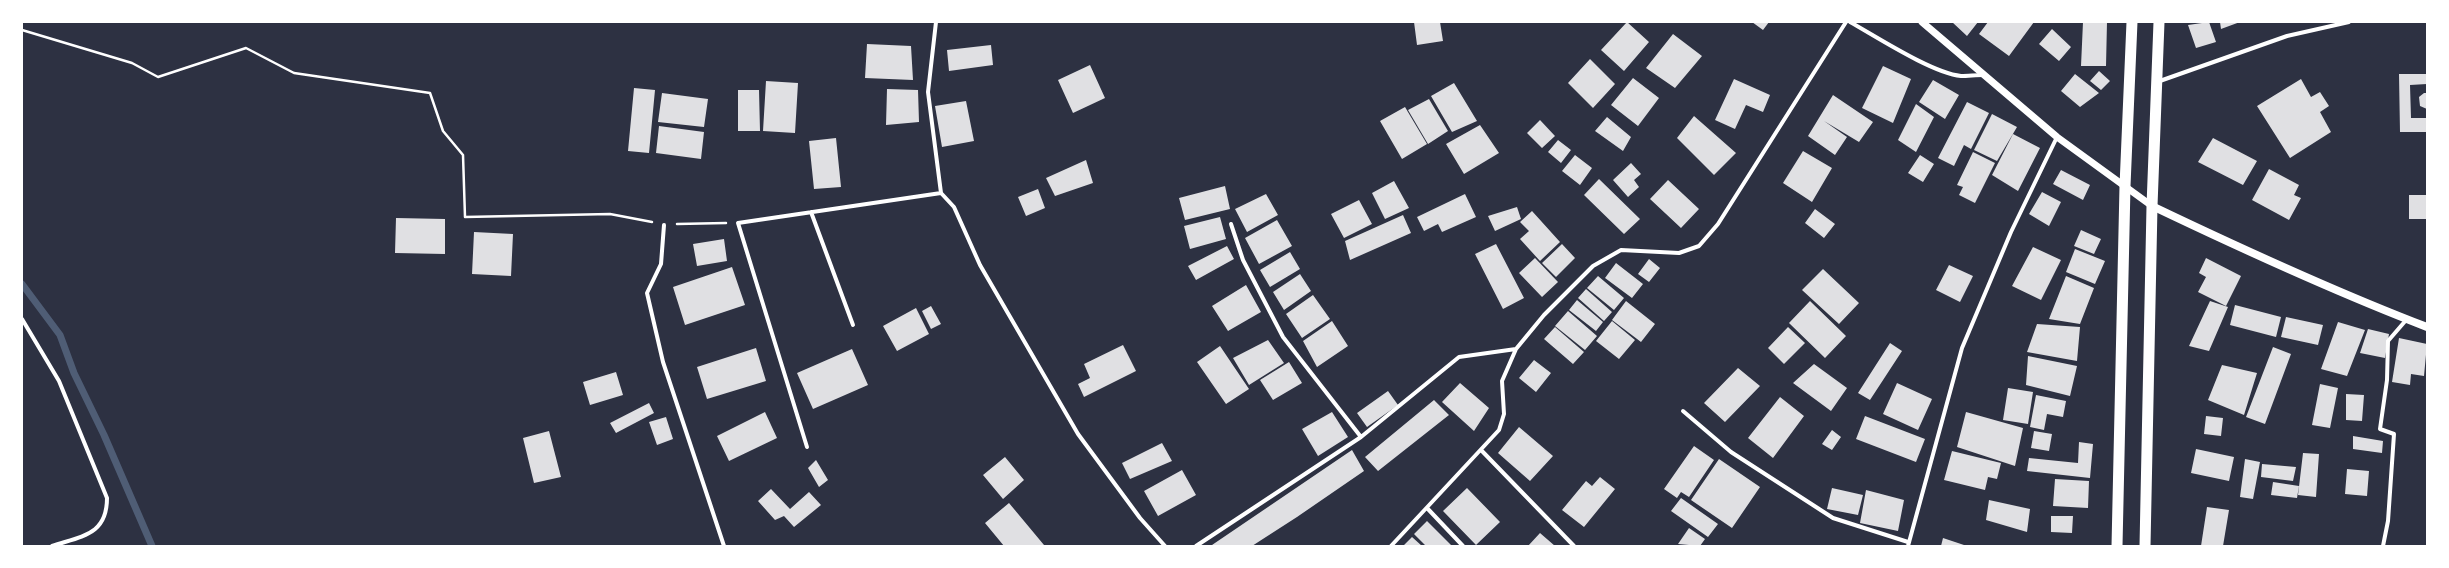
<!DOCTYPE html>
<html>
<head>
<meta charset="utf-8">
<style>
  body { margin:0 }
  #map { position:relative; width:2449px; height:568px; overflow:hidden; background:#2d3142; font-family:"Roboto Serif",serif }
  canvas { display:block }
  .frame { position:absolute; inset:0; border:23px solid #fff; pointer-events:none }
</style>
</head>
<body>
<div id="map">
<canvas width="2449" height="568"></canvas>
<div class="frame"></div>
</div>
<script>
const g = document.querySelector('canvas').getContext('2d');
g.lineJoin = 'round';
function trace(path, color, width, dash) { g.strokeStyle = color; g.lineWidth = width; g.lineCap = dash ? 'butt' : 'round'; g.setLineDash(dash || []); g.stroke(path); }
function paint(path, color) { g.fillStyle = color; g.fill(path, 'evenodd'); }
trace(new Path2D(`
  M 22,284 L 60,335 L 74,373 L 104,435 L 152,546`), '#4f5d75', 7);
paint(new Path2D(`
  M 1414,22 L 1440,22 L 1443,41 L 1417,45 Z
  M 1627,22 L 1649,42 L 1624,71 L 1601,50 Z
  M 1752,22 L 1769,22 L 1763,30 Z
  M 1952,22 L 1978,22 L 1967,36 Z
  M 1988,22 L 2034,22 L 2009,56 L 1979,34 Z
  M 2083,22 L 2107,22 L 2106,66 L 2081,66 Z
  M 2209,22 L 2216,42 L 2196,48 L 2188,25 Z
  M 2220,22 L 2240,22 L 2221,29 Z
  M 2052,29 L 2071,47 L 2059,61 L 2039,44 Z
  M 1673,34 L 1702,56 L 1675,88 L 1646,68 Z
  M 867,44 L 911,46 L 913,80 L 865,78 Z
  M 991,45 L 993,65 L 949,71 L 947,50 Z
  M 1590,59 L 1615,84 L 1593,108 L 1568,83 Z
  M 1090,65 L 1105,98 L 1073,113 L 1058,80 Z
  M 1883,66 L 1911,79 L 1893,123 L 1862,108 Z
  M 2099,71 L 2110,81 L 2101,90 L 2090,81 Z
  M 2075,74 L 2099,93 L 2080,107 L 2061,91 Z
  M 2399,74 L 2427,74 L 2427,84 L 2410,85 L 2411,118 L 2427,118 L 2427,132 L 2400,132 Z
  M 1633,78 L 1659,98 L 1638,126 L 1611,105 Z
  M 1734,79 L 1770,95 L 1763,112 L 1746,105 L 1735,129 L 1715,120 Z
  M 2301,79 L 2311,97 L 2320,92 L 2329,106 L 2320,112 L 2331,132 L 2290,158 L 2257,106 Z
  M 1933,80 L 1959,95 L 1945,119 L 1919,102 Z
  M 766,81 L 798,83 L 795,133 L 763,131 Z
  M 1454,83 L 1477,121 L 1452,132 L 1431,96 Z
  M 634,88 L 655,90 L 649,153 L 628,151 Z
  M 887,89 L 918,90 L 919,122 L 886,125 Z
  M 738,90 L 759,90 L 760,131 L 738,131 Z
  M 662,93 L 708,99 L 704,127 L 658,122 Z
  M 2424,93 L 2427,93 L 2427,109 L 2420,106 L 2419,97 Z
  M 1833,95 L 1873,122 L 1859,142 L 1824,121 L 1847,137 L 1835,155 L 1808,136 Z
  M 1429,99 L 1448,131 L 1428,144 L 1408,110 Z
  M 966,101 L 974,141 L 942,147 L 935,106 Z
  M 1967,102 L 1989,113 L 1971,149 L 1964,145 L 1954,166 L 1938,158 Z
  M 1916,104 L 1934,117 L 1916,152 L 1898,140 Z
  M 1405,107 L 1427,144 L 1402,159 L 1380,121 Z
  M 1992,114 L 2017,127 L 1997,161 L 1974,150 Z
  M 1694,116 L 1736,153 L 1714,175 L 1677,138 Z
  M 1607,117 L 1631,137 L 1623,151 L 1595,131 Z
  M 1540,120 L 1555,136 L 1542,148 L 1527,133 Z
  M 1480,125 L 1499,153 L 1464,174 L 1446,144 Z
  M 659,126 L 704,132 L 701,159 L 656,153 Z
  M 2013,134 L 2040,148 L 2018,191 L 1992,175 Z
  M 836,138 L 841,187 L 814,189 L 809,141 Z
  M 2213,138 L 2257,161 L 2243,185 L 2198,162 Z
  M 1558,140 L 1571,150 L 1561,163 L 1548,152 Z
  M 1803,151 L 1832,168 L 1812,202 L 1783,183 Z
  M 1973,152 L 1995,163 L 1975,203 L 1959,195 L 1963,187 L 1957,185 Z
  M 1575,155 L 1592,168 L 1580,185 L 1562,171 Z
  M 1920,155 L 1934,164 L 1923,182 L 1908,173 Z
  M 1086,160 L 1093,183 L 1055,196 L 1046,178 Z
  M 1631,163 L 1641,174 L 1634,180 L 1639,187 L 1628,197 L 1613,180 Z
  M 2269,169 L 2299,185 L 2294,195 L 2301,198 L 2289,220 L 2252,200 Z
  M 2061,170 L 2090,185 L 2083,200 L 2053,184 Z
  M 1599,179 L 1640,219 L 1624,234 L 1584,195 Z
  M 1668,180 L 1699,209 L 1681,228 L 1650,199 Z
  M 1394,181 L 1409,208 L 1385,219 L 1372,193 Z
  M 1225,186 L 1230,209 L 1185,220 L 1179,198 Z
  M 1038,189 L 1045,208 L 1026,216 L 1018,197 Z
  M 2042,192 L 2061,202 L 2049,226 L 2029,214 Z
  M 1266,194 L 1278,215 L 1247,232 L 1235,209 Z
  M 1465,194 L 1476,217 L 1442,232 L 1438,224 L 1424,231 L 1417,217 Z
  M 2409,195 L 2427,195 L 2427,219 L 2409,219 Z
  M 1359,200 L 1372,224 L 1344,238 L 1331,214 Z
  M 1517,207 L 1521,219 L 1495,231 L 1488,216 Z
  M 1815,209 L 1835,224 L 1824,238 L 1805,223 Z
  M 1532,211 L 1560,242 L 1540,261 L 1520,239 L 1529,231 L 1520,222 Z
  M 1403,215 L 1411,233 L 1350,260 L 1345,241 Z
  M 1220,217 L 1226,239 L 1190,249 L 1184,226 Z
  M 396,218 L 445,219 L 445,254 L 395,253 Z
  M 1277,220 L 1292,246 L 1259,264 L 1245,238 Z
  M 2081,230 L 2101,239 L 2094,254 L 2074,246 Z
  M 474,232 L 513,234 L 511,276 L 472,274 Z
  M 724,239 L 727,261 L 697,266 L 693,244 Z
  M 1496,244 L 1524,298 L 1503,309 L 1475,254 Z
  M 1562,244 L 1575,258 L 1556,277 L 1542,263 Z
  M 1227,246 L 1234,259 L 1196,280 L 1188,266 Z
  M 2033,247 L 2061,260 L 2041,300 L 2012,286 Z
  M 2075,249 L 2105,261 L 2095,284 L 2066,272 Z
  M 1290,252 L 1300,269 L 1270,287 L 1260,270 Z
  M 1535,258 L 1558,282 L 1542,297 L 1519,273 Z
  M 2206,258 L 2241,276 L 2226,306 L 2198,292 L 2206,277 L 2199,273 Z
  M 1649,259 L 1660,268 L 1649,282 L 1638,274 Z
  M 1616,263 L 1643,284 L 1632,298 L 1605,278 Z
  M 1949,265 L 1973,276 L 1960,302 L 1936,290 Z
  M 732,267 L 745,305 L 685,325 L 673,287 Z
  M 1823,269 L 1859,303 L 1839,324 L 1802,290 Z
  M 1300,274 L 1311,291 L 1284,310 L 1273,292 Z
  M 1598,276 L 1624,298 L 1614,310 L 1587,288 Z
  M 2066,276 L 2094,288 L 2080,324 L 2049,319 Z
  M 1246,285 L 1261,312 L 1228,331 L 1212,306 Z
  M 1586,289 L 1612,312 L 1604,321 L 1578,298 Z
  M 1313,295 L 1330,319 L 1302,338 L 1286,314 Z
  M 1577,300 L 1603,322 L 1596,331 L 1569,310 Z
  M 1626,301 L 1655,324 L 1641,342 L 1612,320 Z
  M 1810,301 L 1846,336 L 1825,358 L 1789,323 Z
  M 2210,301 L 2228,307 L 2209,351 L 2189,346 Z
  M 2235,305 L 2281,317 L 2276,337 L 2230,325 Z
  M 931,306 L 941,324 L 931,329 L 922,311 Z
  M 916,308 L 929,334 L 897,351 L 883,326 Z
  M 1568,311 L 1597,336 L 1585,350 L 1555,326 Z
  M 2286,317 L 2323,325 L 2318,345 L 2281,337 Z
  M 1332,321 L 1348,346 L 1317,367 L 1303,341 Z
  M 1612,321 L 1635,340 L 1619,359 L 1596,341 Z
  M 2338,322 L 2365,330 L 2347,376 L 2321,369 Z
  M 2037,324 L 2080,327 L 2077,361 L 2027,352 Z
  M 1555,327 L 1584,352 L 1573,364 L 1544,339 Z
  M 1788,327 L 1805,343 L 1784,364 L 1768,348 Z
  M 2368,329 L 2389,334 L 2385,358 L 2360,353 Z
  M 2399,338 L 2427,344 L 2424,376 L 2411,374 L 2410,385 L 2392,382 Z
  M 1268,340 L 1284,363 L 1249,385 L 1233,358 Z
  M 1890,343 L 1902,351 L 1870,400 L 1858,393 Z
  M 1123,345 L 1136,371 L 1084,397 L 1078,384 L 1090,378 L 1084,364 Z
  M 1220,346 L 1249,389 L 1226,404 L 1197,362 Z
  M 2273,347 L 2291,354 L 2265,424 L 2246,417 Z
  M 756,348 L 766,381 L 707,399 L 697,367 Z
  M 852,349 L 868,385 L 813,409 L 797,373 Z
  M 2028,356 L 2077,366 L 2070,396 L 2026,385 Z
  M 1534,360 L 1551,373 L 1536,392 L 1519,378 Z
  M 1289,362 L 1302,383 L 1273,400 L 1260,380 Z
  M 1814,364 L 1847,388 L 1831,411 L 1793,383 Z
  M 2222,365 L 2257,373 L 2244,415 L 2208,400 Z
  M 1738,368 L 1760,386 L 1725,422 L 1704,403 Z
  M 616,372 L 623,395 L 590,405 L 583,382 Z
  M 1460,383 L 1489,408 L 1474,431 L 1442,402 Z
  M 1897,383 L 1932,399 L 1918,430 L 1883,414 Z
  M 2320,384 L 2338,388 L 2330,428 L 2312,425 Z
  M 2008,388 L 2033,392 L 2028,424 L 2003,420 Z
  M 1388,391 L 1398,405 L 1367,427 L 1357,413 Z
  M 2346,394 L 2364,395 L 2362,421 L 2346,420 Z
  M 2036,395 L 2066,401 L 2063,417 L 2047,414 L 2044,430 L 2030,427 Z
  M 1780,397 L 1804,416 L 1773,458 L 1748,438 Z
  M 1434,400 L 1449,415 L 1378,471 L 1365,457 Z
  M 649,403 L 654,413 L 616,433 L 610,423 Z
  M 765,412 L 777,438 L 729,461 L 717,436 Z
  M 1332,412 L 1348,437 L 1318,456 L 1302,429 Z
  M 1966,412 L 2023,428 L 2015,466 L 1957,447 Z
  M 1865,416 L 1925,439 L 1916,462 L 1856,439 Z
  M 2206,416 L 2223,418 L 2221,436 L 2204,434 Z
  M 666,417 L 673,439 L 657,445 L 649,422 Z
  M 1519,427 L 1553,456 L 1530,481 L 1498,453 Z
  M 1832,430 L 1841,437 L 1832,450 L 1822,444 Z
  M 549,431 L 561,477 L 534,483 L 523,438 Z
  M 2034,431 L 2052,434 L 2049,451 L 2031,448 Z
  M 2353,436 L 2383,441 L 2382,453 L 2353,449 Z
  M 2079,442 L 2093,444 L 2090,478 L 2027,471 L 2029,458 L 2078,463 Z
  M 1162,443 L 1172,461 L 1130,479 L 1122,463 Z
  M 1694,446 L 1714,460 L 1689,497 L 1681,492 L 1677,498 L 1664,489 Z
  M 2196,449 L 2234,457 L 2229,481 L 2191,473 Z
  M 1352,450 L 1364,471 L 1297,517 L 1252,546 L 1212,545 Z
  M 1952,451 L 2001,463 L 1997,479 L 1988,477 L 1985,490 L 1944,480 Z
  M 2303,453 L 2319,454 L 2316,497 L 2298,495 Z
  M 1005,457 L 1024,480 L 1003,499 L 983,475 Z
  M 1719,459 L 1760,487 L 1732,528 L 1691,500 Z
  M 2245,459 L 2260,462 L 2253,499 L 2240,497 Z
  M 816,460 L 828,480 L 819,487 L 808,468 Z
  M 2262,464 L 2296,467 L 2293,481 L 2261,477 Z
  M 2347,469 L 2369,471 L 2367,496 L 2345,494 Z
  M 1182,470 L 1196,495 L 1158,516 L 1144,491 Z
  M 1600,477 L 1615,489 L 1584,527 L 1562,510 L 1586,481 L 1592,486 Z
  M 2055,479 L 2089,481 L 2088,508 L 2053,506 Z
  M 2273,482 L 2299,486 L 2297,498 L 2271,495 Z
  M 1467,488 L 1500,522 L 1476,545 L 1443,511 Z
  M 1832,488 L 1863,495 L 1858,515 L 1827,509 Z
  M 771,489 L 790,509 L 809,492 L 821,505 L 794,527 L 784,516 L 775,520 L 758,501 Z
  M 1866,490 L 1904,500 L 1898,531 L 1860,523 Z
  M 1681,498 L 1718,524 L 1708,537 L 1671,511 Z
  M 1989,500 L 2030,509 L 2027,532 L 1986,520 Z
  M 1009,503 L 1044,545 L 1004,546 L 985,523 Z
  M 2207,507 L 2229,510 L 2223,546 L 2201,546 Z
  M 2051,516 L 2073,516 L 2072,533 L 2051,532 Z
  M 1427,521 L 1452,546 L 1426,546 L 1414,534 Z
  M 1689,528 L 1705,539 L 1700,546 L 1678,544 Z
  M 1540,533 L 1555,546 L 1528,546 Z
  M 1412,537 L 1422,546 L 1403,546 Z
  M 1943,538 L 1967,546 L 1941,546 Z`), '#e0e0e3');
trace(new Path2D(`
  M 22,30 L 132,63 L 158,77 L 246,48 L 294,73 L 430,93 L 443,131 L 463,155 L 465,217 L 610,214 L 652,222
  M 677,224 L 726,223`), '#fff', 2.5);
trace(new Path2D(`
  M 936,22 L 928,92 L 941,193
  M 1850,22 C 1877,37 1932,73 1961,76 C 1968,76 1976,75 1983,75
  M 2157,82 L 2287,36 L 2349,22
  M 811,212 L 853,325
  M 664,225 L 661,264 L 647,293 L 663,362 L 724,546
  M 22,319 L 59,381 L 107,498 C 107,535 82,536 52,546
  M 1683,411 L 1731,452 L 1833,518 L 1908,542
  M 1361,437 L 1459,357 L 1516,349
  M 807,447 L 738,223 L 941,193 L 954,207 L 980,265 L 1078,434 L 1140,518 L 1165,546
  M 1481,450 L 1574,546
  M 1427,508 L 1463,546
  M 1196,546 L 1361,437 L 1283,337 L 1243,260 L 1231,224
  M 1391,546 L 1499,430 L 1504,414 L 1502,381 L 1516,349 L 1544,315 L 1593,266 L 1621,250 L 1679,253 L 1699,246 L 1718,224 L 1846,22
  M 1908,546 L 1962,348 L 2011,232 L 2057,137
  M 2383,546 L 2388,521 L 2394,434 L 2380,429 L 2387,380 L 2388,341 L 2407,319`), '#fff', 4);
trace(new Path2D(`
  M 1922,22 L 2057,137 L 2152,206`), '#fff', 7);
trace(new Path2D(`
  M 2152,206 C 2242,249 2333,291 2427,327`), '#fff', 8);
trace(new Path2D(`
  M 2117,546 L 2125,186 L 2132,22
  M 2145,546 L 2152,206 L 2159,22`), '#fff', 11);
</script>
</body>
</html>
